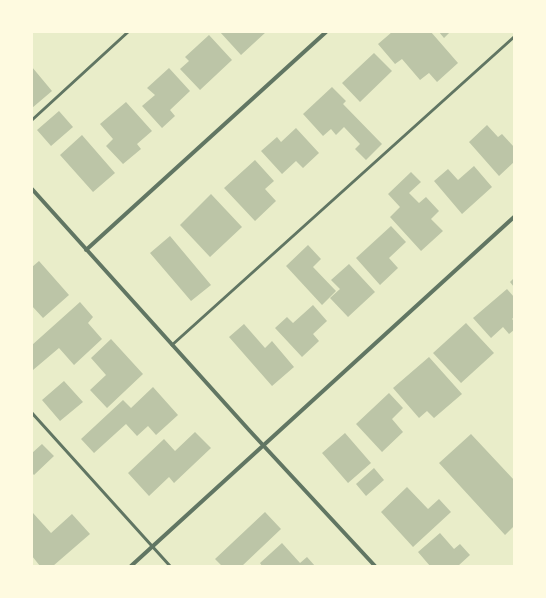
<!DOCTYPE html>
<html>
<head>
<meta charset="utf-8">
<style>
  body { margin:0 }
  #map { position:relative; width:546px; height:598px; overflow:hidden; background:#e9edc9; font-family:"Times New Roman",serif }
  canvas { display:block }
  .frame { position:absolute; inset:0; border:33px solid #fefae0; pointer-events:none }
</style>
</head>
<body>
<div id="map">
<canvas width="546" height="598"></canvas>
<div class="frame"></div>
</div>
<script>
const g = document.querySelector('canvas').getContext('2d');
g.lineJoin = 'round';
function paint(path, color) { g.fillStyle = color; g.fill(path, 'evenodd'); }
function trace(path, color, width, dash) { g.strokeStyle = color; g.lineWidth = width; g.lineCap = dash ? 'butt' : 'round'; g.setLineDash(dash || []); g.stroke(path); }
paint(new Path2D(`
  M 220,32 L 266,32 L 241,55 Z
  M 392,32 L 431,32 L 458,63 L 437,82 L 429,73 L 420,80 L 402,59 L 395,64 L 378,44 Z
  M 439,32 L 450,32 L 444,38 Z
  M 209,35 L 232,60 L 200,90 L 180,69 L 189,61 L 185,57 Z
  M 374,53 L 392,71 L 360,102 L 342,83 Z
  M 32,67 L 52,91 L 32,108 Z
  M 169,68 L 190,91 L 170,110 L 175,116 L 162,128 L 142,106 L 155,95 L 147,88 Z
  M 332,87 L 346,101 L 343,104 L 382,144 L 366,160 L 355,149 L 360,144 L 344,127 L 336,135 L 331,129 L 323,136 L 303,114 Z
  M 126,102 L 152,131 L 137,144 L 141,149 L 123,164 L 106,146 L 113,139 L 100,124 Z
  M 59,111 L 73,127 L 51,146 L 37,130 Z
  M 487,125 L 498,137 L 502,134 L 514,147 L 514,162 L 499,176 L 469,142 Z
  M 296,128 L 319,153 L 303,168 L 296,161 L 282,174 L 261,151 L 277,137 L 281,142 Z
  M 82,135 L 115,173 L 93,192 L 60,155 Z
  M 255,160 L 274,181 L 265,189 L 276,201 L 255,221 L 224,188 Z
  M 474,166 L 492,187 L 462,214 L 434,181 L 448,169 L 458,180 Z
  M 411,172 L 421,182 L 409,193 L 419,203 L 426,197 L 439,211 L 431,219 L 443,231 L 421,251 L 390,217 L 400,207 L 388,194 Z
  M 211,194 L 242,227 L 210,257 L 180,225 Z
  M 391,226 L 406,242 L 389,258 L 398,268 L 380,285 L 356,258 Z
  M 170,236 L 211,285 L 191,301 L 150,253 Z
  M 308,245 L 321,259 L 313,267 L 336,291 L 322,305 L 286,266 Z
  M 39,261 L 69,295 L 43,318 L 32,306 L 32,267 Z
  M 349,264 L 375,292 L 348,317 L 330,298 L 340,289 L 331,280 Z
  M 514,278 L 514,287 L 510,282 Z
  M 507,289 L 514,297 L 514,317 L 512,319 L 514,321 L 514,330 L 509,334 L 503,327 L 491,338 L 473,318 Z
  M 80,302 L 93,317 L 88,323 L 102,339 L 74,365 L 59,348 L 33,370 L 32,369 L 32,345 Z
  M 313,305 L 327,321 L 313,334 L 319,341 L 302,357 L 275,328 L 287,317 L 293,323 Z
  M 466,323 L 494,353 L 461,383 L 433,353 Z
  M 244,324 L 265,348 L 272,341 L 294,367 L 272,386 L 229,337 Z
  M 111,339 L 143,374 L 107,408 L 90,390 L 106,375 L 91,358 Z
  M 429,357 L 462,394 L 434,418 L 427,411 L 419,418 L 393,388 Z
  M 64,381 L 83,402 L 60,421 L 42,400 Z
  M 153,387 L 178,415 L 156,435 L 148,426 L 137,436 L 126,424 L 94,453 L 81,439 L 123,400 L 131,408 Z
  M 389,393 L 403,408 L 392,419 L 403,432 L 382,452 L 356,424 Z
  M 195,432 L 211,448 L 174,483 L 169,477 L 149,496 L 128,473 L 164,439 L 175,451 Z
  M 345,433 L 371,463 L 348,483 L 322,453 Z
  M 471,434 L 514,480 L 514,526 L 505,535 L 439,463 Z
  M 42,444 L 54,456 L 34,475 L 32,473 L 32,453 Z
  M 374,468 L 384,480 L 366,496 L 356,484 Z
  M 407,487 L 428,509 L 439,499 L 451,512 L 413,547 L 381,512 Z
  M 265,512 L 281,529 L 242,566 L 222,566 L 215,559 Z
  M 33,513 L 51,533 L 72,514 L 90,534 L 53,566 L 40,566 L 32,556 L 32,515 Z
  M 440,533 L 454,549 L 460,544 L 470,555 L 458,566 L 430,566 L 418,552 Z
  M 282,543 L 300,563 L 307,557 L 315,566 L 262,566 L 260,563 Z`), '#bcc5a7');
trace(new Path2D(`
  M 32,120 L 128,32
  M 172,345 L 514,37
  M 32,413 L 170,566`), '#617663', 3);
trace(new Path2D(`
  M 32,189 L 249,430 L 375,566
  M 86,250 L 326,32
  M 131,566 L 514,217`), '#617663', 4);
</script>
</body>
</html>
